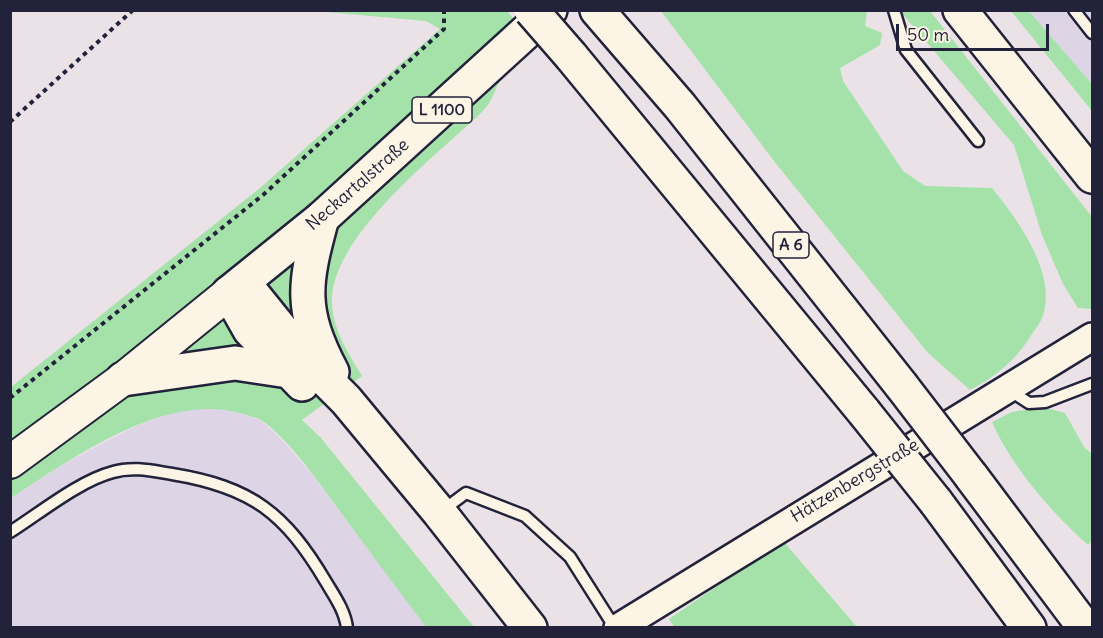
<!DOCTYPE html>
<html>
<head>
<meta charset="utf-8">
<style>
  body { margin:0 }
  #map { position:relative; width:1103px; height:638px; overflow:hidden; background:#eae2e6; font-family:Delius,sans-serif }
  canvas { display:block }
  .frame { position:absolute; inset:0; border:12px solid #22223b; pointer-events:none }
  .scale { position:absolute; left:896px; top:24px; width:153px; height:27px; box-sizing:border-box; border:3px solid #22223b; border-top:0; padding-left:8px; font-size:18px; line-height:21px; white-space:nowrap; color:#22223b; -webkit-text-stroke:4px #fcf5e5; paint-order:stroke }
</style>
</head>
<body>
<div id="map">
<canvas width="1103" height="638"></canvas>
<div class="frame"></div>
<div class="scale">50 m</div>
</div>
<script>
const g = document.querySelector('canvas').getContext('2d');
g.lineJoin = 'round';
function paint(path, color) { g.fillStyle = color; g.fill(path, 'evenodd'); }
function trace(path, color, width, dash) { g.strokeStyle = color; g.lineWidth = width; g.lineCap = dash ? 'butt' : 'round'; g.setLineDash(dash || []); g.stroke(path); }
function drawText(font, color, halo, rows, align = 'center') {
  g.font = font + ' Delius,sans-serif'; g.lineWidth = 6; g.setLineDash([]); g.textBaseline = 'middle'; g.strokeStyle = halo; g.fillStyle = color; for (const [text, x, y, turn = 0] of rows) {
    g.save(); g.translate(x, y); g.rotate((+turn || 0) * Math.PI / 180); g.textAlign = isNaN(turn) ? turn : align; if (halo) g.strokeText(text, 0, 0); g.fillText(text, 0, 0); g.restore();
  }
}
paint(new Path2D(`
  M 1029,11 L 1092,11 L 1092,84 Z
  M 205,407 L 233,411 L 260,420 L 279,437 L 311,473 L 426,627 L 11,628 L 11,498 L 67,462 L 138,425 L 175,412 Z`), '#ddd5e6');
paint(new Path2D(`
  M 316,11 L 507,11 L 537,46 C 526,55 511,65 503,77 C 492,91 496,99 479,115 C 434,157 328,239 332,305 C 334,332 349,354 362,376 L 302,420 L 321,438 L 474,627 L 426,627 C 396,587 366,547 336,506 C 316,479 289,439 261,420 C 256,417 249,416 243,414 C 166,390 73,458 11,498 L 11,387 L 260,188 L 440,29 L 426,21 Z
  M 661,11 L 867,11 L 865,26 L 882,33 L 880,45 L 840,68 L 843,81 L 903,171 L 925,186 L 992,188 C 1018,220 1057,273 1043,316 C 1040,324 1032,333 1028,340 C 1013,363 994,377 970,390 L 928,353 L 774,161 Z
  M 930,11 L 1092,217 L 1092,309 L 1078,308 L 1063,284 L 1042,235 L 1014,145 L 900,11 Z
  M 1011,11 L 1029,11 L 1092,84 L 1092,111 Z
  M 1043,407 L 1065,413 L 1084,447 L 1092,454 L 1092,540 L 1088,545 C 1052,513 1011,466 992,422 L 1012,412 Z
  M 783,541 L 857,627 L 675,628 L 669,619 Z`), '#a4e2a9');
const service = new Path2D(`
  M 894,10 L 906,50 L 978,141
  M 1074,10 L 1092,33
  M 1009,390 L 1029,403 L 1045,402 L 1092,384
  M 443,510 L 466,493 L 525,516 L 570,557 L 615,628
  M 10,532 C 40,513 79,481 113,472 C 133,466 153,471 172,474 C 252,487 285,513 326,582 C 335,597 345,611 347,628`);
const tertiary = new Path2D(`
  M 618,628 L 1092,337`);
const secondary = new Path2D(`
  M 10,462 L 123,379 L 229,293`);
const primary = new Path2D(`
  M 229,293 L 322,218 L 550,10`);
const motorway = new Path2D(`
  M 597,10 L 680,106 L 901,385
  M 960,10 L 1092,176
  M 571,56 L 864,412
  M 322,218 C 304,284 299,309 332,372
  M 243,282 L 305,359 L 346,400 L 439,512 L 530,628
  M 229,293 L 250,330 L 302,384
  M 123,379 L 235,363 L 288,371
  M 971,476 L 1085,628
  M 936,502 L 1029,628`);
trace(service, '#22223b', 15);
trace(tertiary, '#22223b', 32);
trace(secondary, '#22223b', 36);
trace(primary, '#22223b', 38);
trace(motorway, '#22223b', 38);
trace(new Path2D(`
  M 10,122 L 133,10
  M 10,398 L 263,195 L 444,29 L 444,10`), '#22223b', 4, [4.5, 4.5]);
trace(service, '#fcf5e5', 10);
trace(tertiary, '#fcf5e5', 27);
trace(secondary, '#fcf5e5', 32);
trace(primary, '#fcf5e5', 33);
trace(motorway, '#fcf5e5', 33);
const motorwayBridge = new Path2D(`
  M 531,10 L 571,56
  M 901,385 L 971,476
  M 864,412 L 936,502`);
trace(motorwayBridge, '#22223b', 38, []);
trace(motorwayBridge, '#fcf5e5', 33);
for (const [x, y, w] of [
  [442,110,60],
  [791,245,36]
]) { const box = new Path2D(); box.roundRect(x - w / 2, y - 13, w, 26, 4.5); g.fillStyle = '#fcf5e5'; g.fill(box); trace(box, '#22223b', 1.5); }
drawText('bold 16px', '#22223b', null, [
  ["L 1100",442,110],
  ["A 6",791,245]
]);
drawText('18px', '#22223b', '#fcf5e5', [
  ["Neckartalstraße",358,185,-41],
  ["Hätzenbergstraße",855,481,-31]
]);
</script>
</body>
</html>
